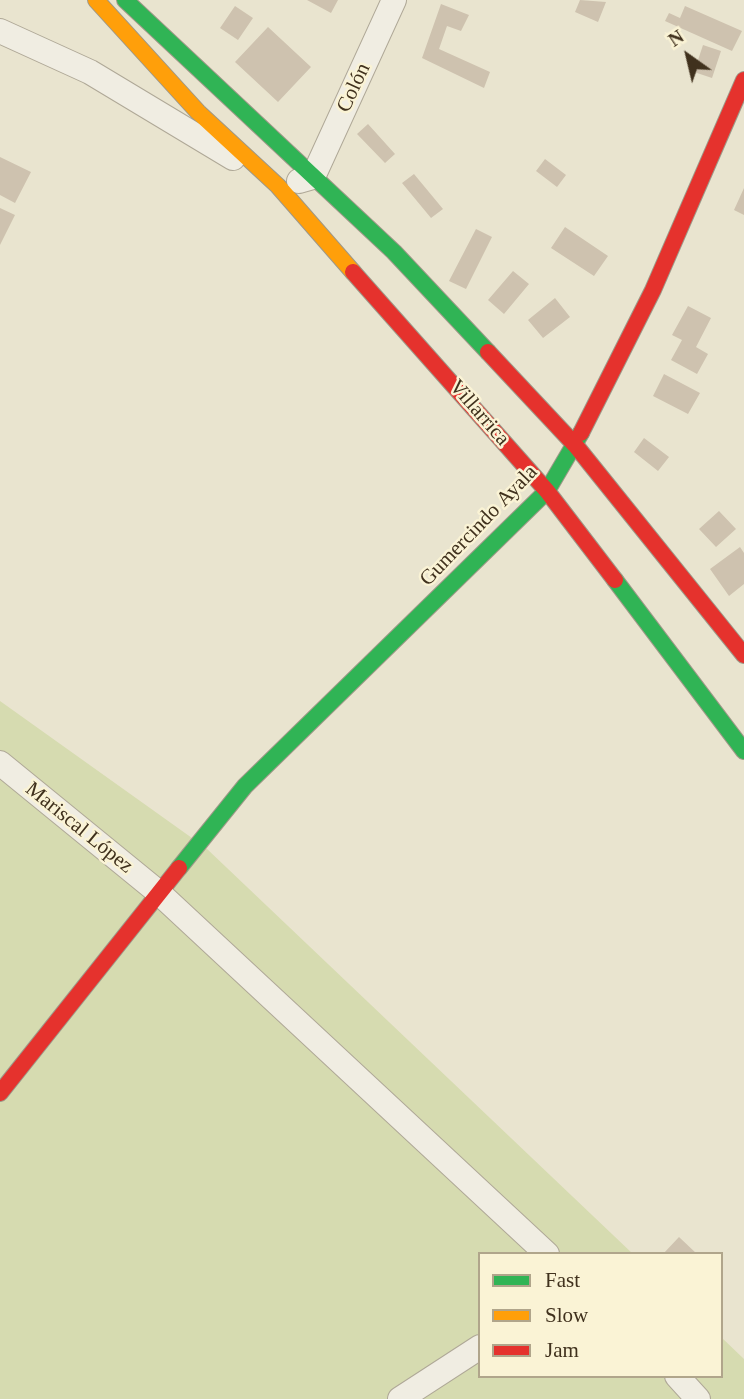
<!DOCTYPE html>
<html>
<head>
<meta charset="utf-8">
<style>
  body { margin:0 }
  #map { position:relative; width:744px; height:1399px; overflow:hidden; background:#e9e4cf; font-family:"Times New Roman",serif }
  canvas { display:block }
  .legend { position:absolute; left:478px; top:1252px; width:245px; height:126px; box-sizing:border-box; background:#faf3d5; border:2px solid #b0a58b; margin:0; padding:9px 12px; list-style:none; font-size:21px; color:#40311d }
  .legend li { display:flex; align-items:center; gap:14px; height:35px }
  .legend b { width:35px; border:2px solid #b0a58b }
  .north { position:absolute; left:653px; top:21px; width:70px; height:70px; -webkit-text-stroke:5px #faf3d5; paint-order:stroke; rotate:326deg; font-size:19px; font-weight:700; line-height:28px; text-align:center; color:#40311d }
  .north::after { content:''; display:block; margin:auto; width:24px; height:32px; background:#40311d; clip-path:polygon(50% 0,100% 100%,50% 72%,0 100%) }
</style>
</head>
<body>
<div id="map">
<canvas width="744" height="1399"></canvas>
<ul class="legend">
<li><b style="height:9px;background:#30b455"></b>Fast</li>
<li><b style="height:9px;background:#ff9f0a"></b>Slow</li>
<li><b style="height:9px;background:#e5322d"></b>Jam</li>
</ul>
<div class="north">N</div>
</div>
<script>
const g = document.querySelector('canvas').getContext('2d');
g.lineJoin = 'round';
function paint(path, color) { g.fillStyle = color; g.fill(path, 'evenodd'); }
function trace(path, color, width, dash) { g.strokeStyle = color; g.lineWidth = width; g.lineCap = dash ? 'butt' : 'round'; g.setLineDash(dash || []); g.stroke(path); }
function drawText(font, color, halo, rows, align = 'center') {
  g.font = font + ' "Times New Roman",serif'; g.lineWidth = 5; g.setLineDash([]); g.textBaseline = 'middle'; g.strokeStyle = halo; g.fillStyle = color; for (const [text, x, y, turn = 0] of rows) {
    g.save(); g.translate(x, y); g.rotate((+turn || 0) * Math.PI / 180); g.textAlign = isNaN(turn) ? turn : align; if (halo) g.strokeText(text, 0, 0); g.fillText(text, 0, 0); g.restore();
  }
}
paint(new Path2D(`
  M 0,701 L 206,848 L 633,1254 L 480,1254 L 480,1376 L 721,1376 L 721,1337 L 744,1359 L 744,1399 L 0,1399 Z`), '#d6dbb0');
paint(new Path2D(`
  M 307,0 L 338,0 L 331,13 Z
  M 580,0 L 606,2 L 598,22 L 575,12 Z
  M 441,4 L 469,15 L 461,31 L 447,26 L 439,49 L 490,72 L 484,88 L 422,58 Z
  M 235,6 L 253,18 L 238,40 L 220,28 Z
  M 685,6 L 742,31 L 732,51 L 665,21 L 669,13 L 680,18 Z
  M 268,27 L 311,67 L 278,102 L 235,62 Z
  M 703,45 L 721,51 L 712,78 L 694,72 Z
  M 368,124 L 395,154 L 385,163 L 357,134 Z
  M 0,157 L 31,172 L 15,203 L 0,195 Z
  M 545,159 L 566,175 L 557,187 L 536,171 Z
  M 414,174 L 443,209 L 431,218 L 402,183 Z
  M 744,188 L 744,215 L 734,210 Z
  M 0,208 L 15,215 L 0,245 Z
  M 565,227 L 608,256 L 594,276 L 551,248 Z
  M 476,229 L 492,237 L 466,289 L 449,281 Z
  M 513,271 L 529,284 L 504,314 L 488,300 Z
  M 555,298 L 570,317 L 543,338 L 528,320 Z
  M 688,306 L 711,318 L 696,347 L 708,354 L 697,374 L 671,360 L 682,340 L 672,335 Z
  M 664,374 L 700,393 L 688,414 L 653,396 Z
  M 644,438 L 669,457 L 658,471 L 634,452 Z
  M 719,511 L 736,529 L 716,547 L 699,529 Z
  M 740,547 L 744,553 L 744,584 L 729,596 L 710,569 Z
  M 679,1237 L 697,1254 L 663,1254 Z`), '#cec2af');
const street = new Path2D(`
  M 0,31 L 90,72 L 233,158
  M 299,181 L 313,177 L 394,0
  M 0,763 L 158,892 L 547,1254
  M 677,1376 L 698,1399
  M 400,1399 L 480,1347`);
const fast = new Path2D(`
  M 125,0 L 394,252 L 488,352
  M 615,580 L 744,751
  M 179,868 L 245,786 L 547,491 L 581,433`);
const slow = new Path2D(`
  M 96,0 L 198,112 L 278,186 L 353,272`);
const jam = new Path2D(`
  M 353,272 L 547,491 L 615,580
  M 488,352 L 576,446 L 744,655
  M 581,433 L 653,290 L 744,80
  M 0,1093 L 179,868`);
trace(street, '#afa897', 26);
trace(fast, '#9e9888', 18);
trace(slow, '#9e9888', 18);
trace(jam, '#9e9888', 18);
trace(street, '#f0ede2', 24);
trace(fast, '#30b455', 16);
trace(slow, '#ff9f0a', 16);
trace(jam, '#e5322d', 16);
drawText('21px', '#40311d', '#faf3d5', [
  ["Colón",354,88,-65],
  ["Villarrica",479,413,49],
  ["Gumercindo Ayala",479,526,-46],
  ["Mariscal López",79,828,39]
]);
</script>
</body>
</html>
